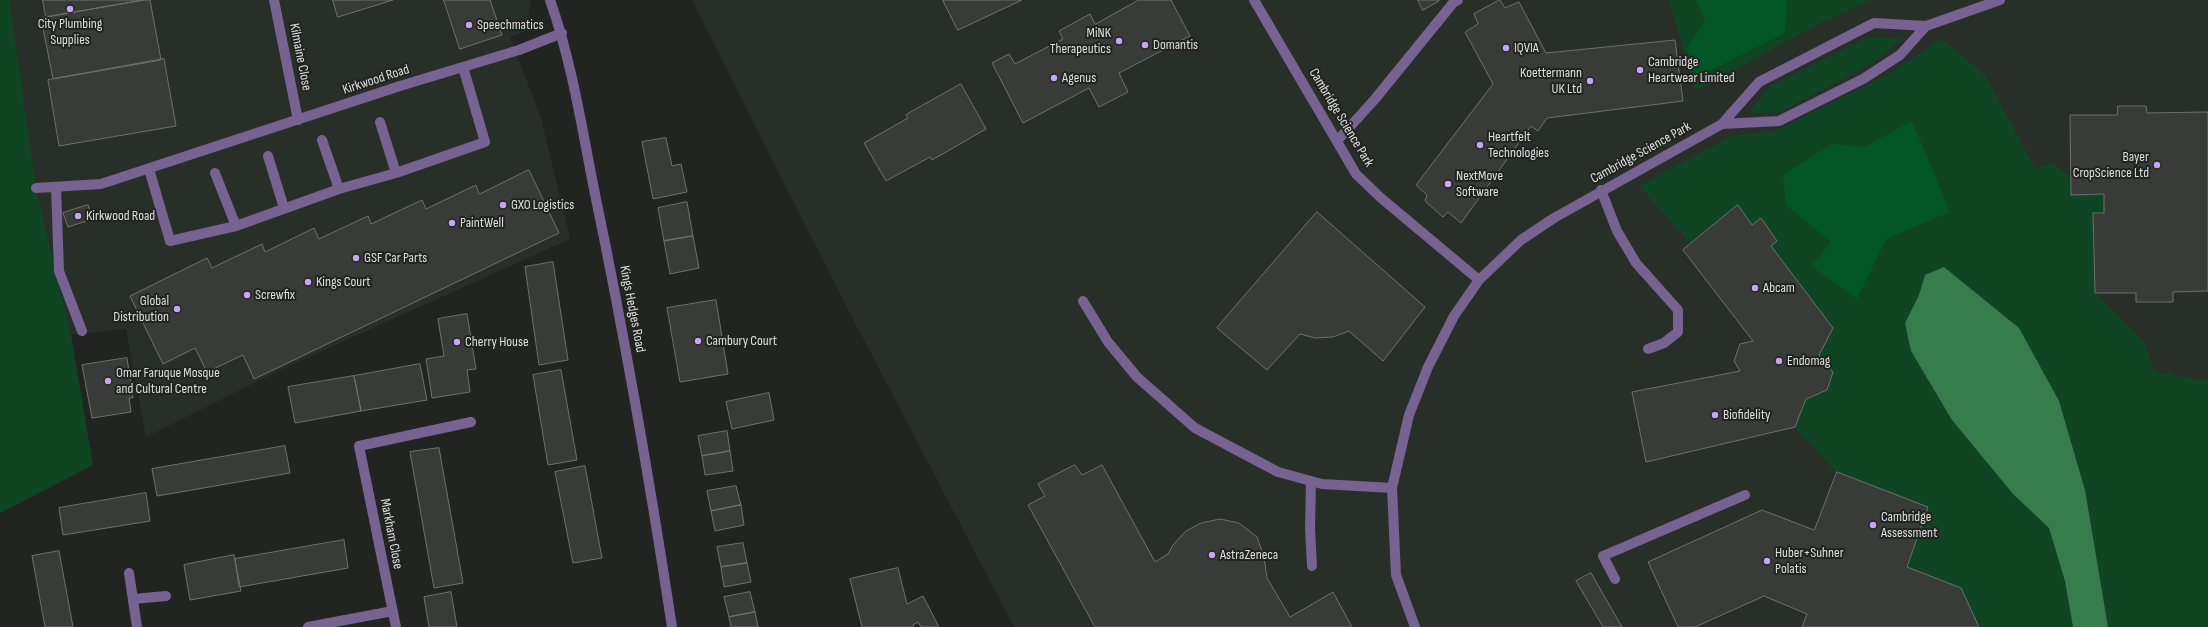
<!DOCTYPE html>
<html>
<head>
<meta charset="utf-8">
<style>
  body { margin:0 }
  canvas { display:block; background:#222422 }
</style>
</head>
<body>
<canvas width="2208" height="627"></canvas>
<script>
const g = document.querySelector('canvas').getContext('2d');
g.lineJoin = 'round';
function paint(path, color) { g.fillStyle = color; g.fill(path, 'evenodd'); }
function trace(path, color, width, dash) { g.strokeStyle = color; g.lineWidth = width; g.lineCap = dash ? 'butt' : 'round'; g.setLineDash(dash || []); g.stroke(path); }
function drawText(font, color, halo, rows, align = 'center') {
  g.font = font + ' "Sofia Sans Condensed",sans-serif'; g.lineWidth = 4; g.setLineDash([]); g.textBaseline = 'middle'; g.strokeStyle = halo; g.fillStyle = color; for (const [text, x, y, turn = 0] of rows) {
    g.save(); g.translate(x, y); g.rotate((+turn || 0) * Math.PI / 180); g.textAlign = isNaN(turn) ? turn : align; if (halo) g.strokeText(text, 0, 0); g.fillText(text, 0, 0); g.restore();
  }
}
paint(new Path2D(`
  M 7,0 L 531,0 L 526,31 L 510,37 L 541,118 L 570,239 L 280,370 L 146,437 L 126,329 L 71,335 L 36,188 Z
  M 692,0 L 2208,0 L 2208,627 L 1014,627 L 839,292 Z`), '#282f29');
paint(new Path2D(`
  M 0,0 L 9,0 L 36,188 L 71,335 L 93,465 L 0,513 Z
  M 1669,0 L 1872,0 L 1822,22 L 1696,91 Z
  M 1866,38 L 1902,38 L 1873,63 L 1779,112 L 1748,113 L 1771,86 Z
  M 1942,39 L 1985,75 L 2035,169 L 2050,163 L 2068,174 L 2071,195 L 2104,194 L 2104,213 L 2094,213 L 2095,293 L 2144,342 L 2155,372 L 2208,381 L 2208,627 L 2108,627 L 2085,490 L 2059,401 L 1925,275 L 1919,295 L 1911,351 L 1952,420 L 2013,494 L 2049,528 L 2065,581 L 2073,627 L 1979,627 L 1961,588 L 1907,567 L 1837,472 L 1795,427 L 1806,399 L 1827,390 L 1833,372 L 1819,355 L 1833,328 L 1771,246 L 1761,219 L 1752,225 L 1738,205 L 1690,243 L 1639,186 L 1732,136 L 1775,131 L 1887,75 Z`), '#0f4522');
paint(new Path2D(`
  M 1696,0 L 1787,0 L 1785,33 L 1694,79 L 1687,49 L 1705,20 Z
  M 1912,121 L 1950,212 L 1886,239 L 1857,299 L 1811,266 L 1831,242 L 1786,205 L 1783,175 L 1832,144 L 1864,147 Z`), '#035627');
paint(new Path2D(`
  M 1944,267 L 2019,328 L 2059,401 L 2085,490 L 2108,627 L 2073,627 L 2065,581 L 2049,528 L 2013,494 L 1952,420 L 1911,351 L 1905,323 L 1919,295 L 1925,275 Z`), '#377d4c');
const building = new Path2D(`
  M 43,0 L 144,0 L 46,17 Z
  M 144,0 L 150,0 L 161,60 L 53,79 L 41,18 Z
  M 333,0 L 393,0 L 338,17 Z
  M 444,0 L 490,0 L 502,35 L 460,49 Z
  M 943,0 L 1022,0 L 958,30 Z
  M 1139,0 L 1171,0 L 1190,36 L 1119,73 L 1128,92 L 1099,107 L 1089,88 L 1023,123 L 992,63 L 1009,54 L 1015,64 L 1063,39 L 1059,31 L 1090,14 L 1095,24 Z
  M 1418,0 L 1439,0 L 1439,1 L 1423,10 Z
  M 1500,0 L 1505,8 L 1519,2 L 1546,53 L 1675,40 L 1683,101 L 1547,118 L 1538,131 L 1531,126 L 1461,223 L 1448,212 L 1443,217 L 1425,201 L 1427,195 L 1416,185 L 1493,84 L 1465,32 L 1478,24 L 1474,14 Z
  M 164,59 L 176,126 L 59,146 L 48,80 Z
  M 961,84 L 986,129 L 932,160 L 930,157 L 886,181 L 864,143 L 908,118 L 906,115 Z
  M 2118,106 L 2146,106 L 2147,113 L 2208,112 L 2208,291 L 2173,292 L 2173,302 L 2136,302 L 2136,293 L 2095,293 L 2093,213 L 2104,213 L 2104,194 L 2071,195 L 2070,115 L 2117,115 Z
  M 666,138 L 672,166 L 681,164 L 687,192 L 653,199 L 642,142 Z
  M 529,170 L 559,233 L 254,379 L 243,355 L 207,372 L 195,348 L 163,364 L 130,296 L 207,258 L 212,268 L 262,244 L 265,252 L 314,228 L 319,239 L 368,216 L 371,224 L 422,200 L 426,209 L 476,185 L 479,194 Z
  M 687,202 L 693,236 L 664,241 L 658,208 Z
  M 88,205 L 93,219 L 68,227 L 63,213 Z
  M 1738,205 L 1752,225 L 1761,218 L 1777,241 L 1771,246 L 1833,328 L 1819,355 L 1833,372 L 1827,390 L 1806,399 L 1795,427 L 1646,462 L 1632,392 L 1740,371 L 1734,361 L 1740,344 L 1753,341 L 1683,250 Z
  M 1317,212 L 1425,307 L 1383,361 L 1349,331 L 1333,337 L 1315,338 L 1300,334 L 1267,370 L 1217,328 Z
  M 693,236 L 699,268 L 670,274 L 664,241 Z
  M 553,262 L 568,360 L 539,365 L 525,267 Z
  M 716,300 L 728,374 L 680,382 L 667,308 Z
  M 467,314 L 476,369 L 467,370 L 470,392 L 432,398 L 426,359 L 444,356 L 438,319 Z
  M 127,358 L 133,398 L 129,398 L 131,412 L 92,418 L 82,365 Z
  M 420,364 L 427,400 L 361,411 L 354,376 Z
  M 561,370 L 577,460 L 548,465 L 533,375 Z
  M 354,376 L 361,411 L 295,423 L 288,387 Z
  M 769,393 L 774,420 L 732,429 L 726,402 Z
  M 727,431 L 730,451 L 702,456 L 698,436 Z
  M 285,446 L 290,473 L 157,496 L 152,469 Z
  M 439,448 L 463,583 L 434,588 L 410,452 Z
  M 730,451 L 733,471 L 705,475 L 702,456 Z
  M 1075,465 L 1082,475 L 1102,465 L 1155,562 L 1168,554 L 1173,545 L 1186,531 L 1201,523 L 1220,519 L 1239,523 L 1257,537 L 1264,557 L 1267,578 L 1290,617 L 1333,592 L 1352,627 L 1095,627 L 1028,505 L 1045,496 L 1038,484 Z
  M 585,466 L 602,558 L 573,563 L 555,472 Z
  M 1837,472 L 1928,507 L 1907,567 L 1961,588 L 1979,627 L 1802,627 L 1807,614 L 1764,596 L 1695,627 L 1678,627 L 1648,562 L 1762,510 L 1814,530 Z
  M 736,486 L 741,505 L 711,511 L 707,491 Z
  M 146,493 L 150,521 L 63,535 L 59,508 Z
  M 741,505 L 744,525 L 715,531 L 711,511 Z
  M 344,540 L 348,568 L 239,587 L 235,559 Z
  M 743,543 L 747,563 L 721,567 L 717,547 Z
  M 59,551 L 73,627 L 45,627 L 32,556 Z
  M 234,555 L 241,591 L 190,600 L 184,565 Z
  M 747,563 L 751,582 L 724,587 L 721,567 Z
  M 898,568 L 907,604 L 923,596 L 939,627 L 921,627 L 918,622 L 913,625 L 913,627 L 862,627 L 850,579 Z
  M 1591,573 L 1622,627 L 1603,627 L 1576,581 Z
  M 451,592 L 457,627 L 429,627 L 424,597 Z
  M 750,592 L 755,612 L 729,617 L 724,597 Z
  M 755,612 L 758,627 L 731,627 L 729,617 Z`);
paint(building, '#393b39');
trace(building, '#6e706e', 1);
trace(new Path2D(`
  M 274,0 L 298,120
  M 550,0 C 572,62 582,129 595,194 C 625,338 650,482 672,627
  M 1254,0 L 1356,174 L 1381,198 L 1479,280
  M 380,122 L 396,173
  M 1722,124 L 1779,121 L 1863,79 L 1900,55 L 1926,26
  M 322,140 L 339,189
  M 1337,141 L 1375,99 L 1453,3 L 1458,0
  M 268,156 L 284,208
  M 149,169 L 170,241 L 236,226 L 339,189 L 396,173 L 485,142 L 463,67
  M 215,173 L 236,226
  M 56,187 L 59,271 L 82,331
  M 36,188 L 101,184 L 400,86 L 519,50 L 562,33
  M 1601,190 L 1617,231 L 1636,263 L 1678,310 L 1678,332 L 1664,343 L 1648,349
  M 1083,301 L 1108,342 L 1137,377 L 1195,428 L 1278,472 L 1322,484 L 1392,488
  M 1311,481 L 1310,529 L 1312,566
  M 129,573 L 137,627
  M 1615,579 L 1603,556 L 1745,495
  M 133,599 L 166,596
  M 308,627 L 393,611
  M 396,627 L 359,446 L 471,422
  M 1415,627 L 1396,575 L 1392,488 L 1409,415 L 1428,367 L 1454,316 L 1479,280 L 1521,240 L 1554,218 L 1722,124 L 1759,82 L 1874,23 L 1926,26 L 2000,0`), '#776391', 10);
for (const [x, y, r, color] of [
  [70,9,4,"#c6a6f0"],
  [469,25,4,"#c6a6f0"],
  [1119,41,4,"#c6a6f0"],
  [1145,45,4,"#c6a6f0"],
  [1506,48,4,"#c6a6f0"],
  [1640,70,4,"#c6a6f0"],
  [1054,78,4,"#c6a6f0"],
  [1590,81,4,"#c6a6f0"],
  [1480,145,4,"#c6a6f0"],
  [2157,165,4,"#c6a6f0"],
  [1448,184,4,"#c6a6f0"],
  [503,205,4,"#c6a6f0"],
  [78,216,4,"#c6a6f0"],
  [452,223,4,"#c6a6f0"],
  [356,258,4,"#c6a6f0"],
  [308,282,4,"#c6a6f0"],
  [1755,288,4,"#c6a6f0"],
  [247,295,4,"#c6a6f0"],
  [177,309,4,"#c6a6f0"],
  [698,341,4,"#c6a6f0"],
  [457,342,4,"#c6a6f0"],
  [1779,361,4,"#c6a6f0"],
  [108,381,4,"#c6a6f0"],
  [1715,415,4,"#c6a6f0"],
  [1873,525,4,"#c6a6f0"],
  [1212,555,4,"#c6a6f0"],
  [1767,561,4,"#c6a6f0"]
]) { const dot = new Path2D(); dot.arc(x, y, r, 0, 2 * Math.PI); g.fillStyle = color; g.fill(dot); trace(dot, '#222422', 1.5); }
drawText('14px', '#dedfde', '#222422', [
  ["City Plumbing",70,24,"center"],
  ["Supplies",70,40,"center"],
  ["Speechmatics",477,25],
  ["MiNK",1111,33,"right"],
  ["Therapeutics",1111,49,"right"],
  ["Domantis",1153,45],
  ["IQVIA",1514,48],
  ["Cambridge",1648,62],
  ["Heartwear Limited",1648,78],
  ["Koettermann",1582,73,"right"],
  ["UK Ltd",1582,89,"right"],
  ["Agenus",1062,78],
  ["Heartfelt",1488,137],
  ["Technologies",1488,153],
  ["Bayer",2149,157,"right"],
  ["CropScience Ltd",2149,173,"right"],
  ["NextMove",1456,176],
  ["Software",1456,192],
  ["GXO Logistics",511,205],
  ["Kirkwood Road",86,216],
  ["PaintWell",460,223],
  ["GSF Car Parts",364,258],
  ["Kings Court",316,282],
  ["Abcam",1763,288],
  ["Screwfix",255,295],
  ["Global",169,301,"right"],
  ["Distribution",169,317,"right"],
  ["Cambury Court",706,341],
  ["Cherry House",465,342],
  ["Endomag",1787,361],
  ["Omar Faruque Mosque",116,373],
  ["and Cultural Centre",116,389],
  ["Biofidelity",1723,415],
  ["Cambridge",1881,517],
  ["Assessment",1881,533],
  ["Huber+Suhner",1775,553],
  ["Polatis",1775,569],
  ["AstraZeneca",1220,555]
], 'left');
drawText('14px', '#dedfde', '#222422', [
  ["Kilmaine Close",300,57,79],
  ["Kirkwood Road",376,80,-18],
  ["Cambridge Science Park",1341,118,59],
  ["Cambridge Science Park",1641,153,-29],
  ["Kings Hedges Road",632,309,79],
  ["Markham Close",391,534,79]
]);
</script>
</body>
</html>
